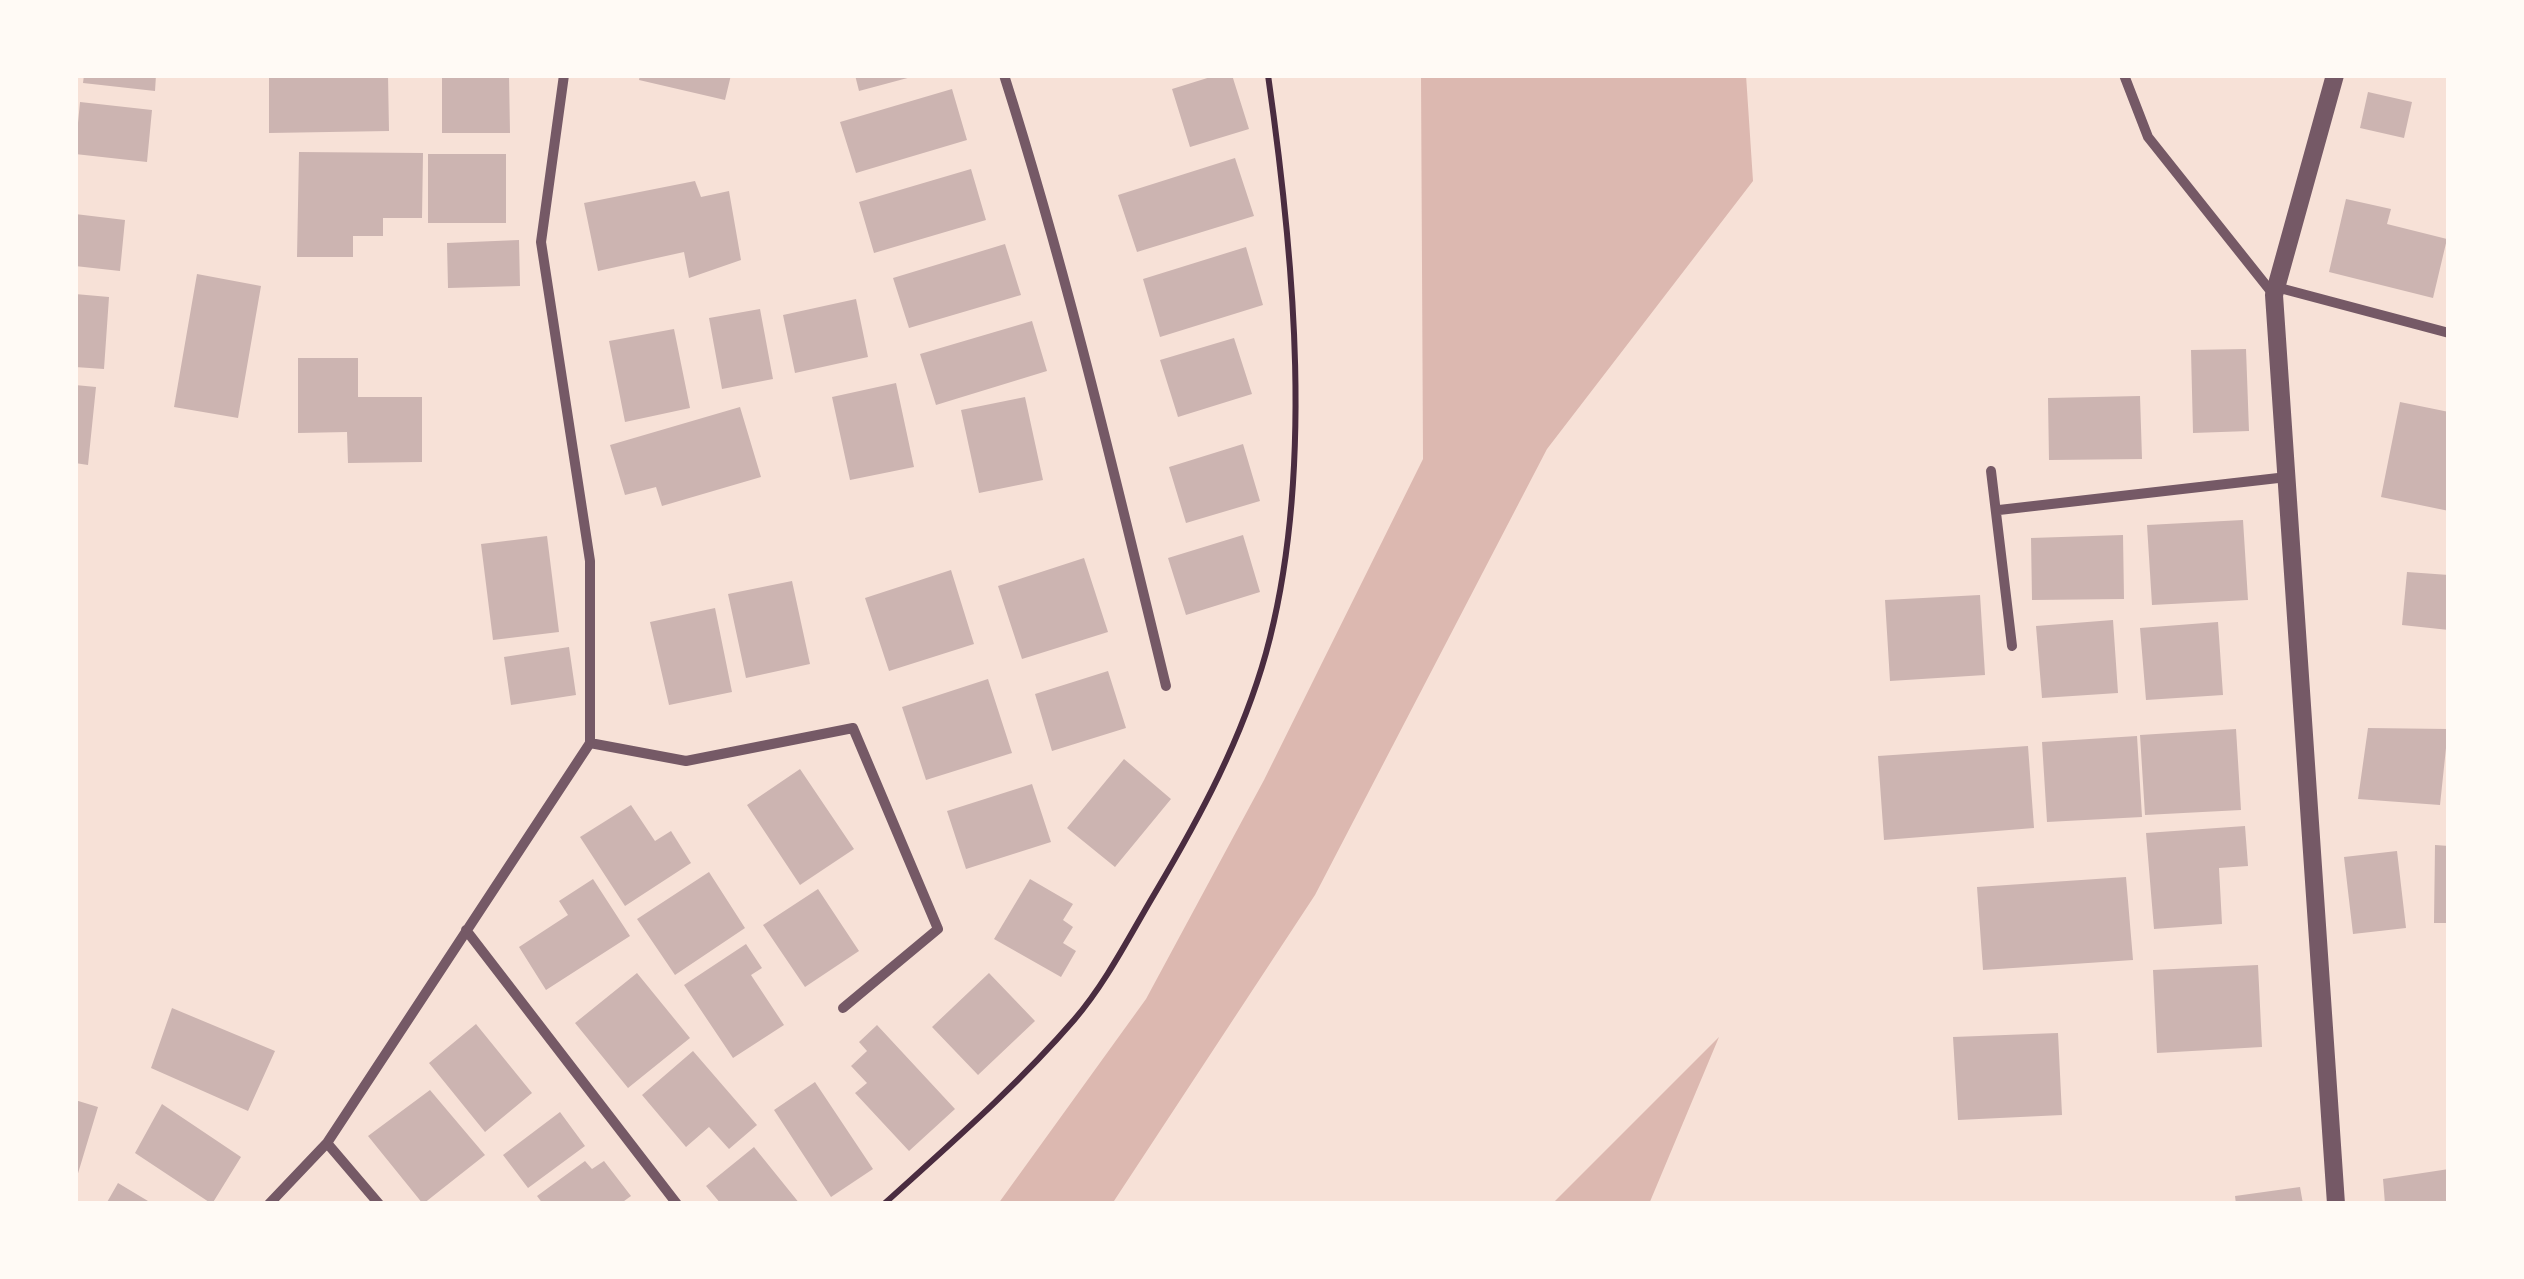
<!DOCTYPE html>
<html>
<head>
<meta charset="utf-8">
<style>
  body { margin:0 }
  #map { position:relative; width:2524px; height:1279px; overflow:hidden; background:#f7e1d7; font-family:Commissioner,sans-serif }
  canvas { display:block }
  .frame { position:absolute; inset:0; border:78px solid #fffaf5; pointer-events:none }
</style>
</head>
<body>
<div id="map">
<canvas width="2524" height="1279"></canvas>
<div class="frame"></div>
</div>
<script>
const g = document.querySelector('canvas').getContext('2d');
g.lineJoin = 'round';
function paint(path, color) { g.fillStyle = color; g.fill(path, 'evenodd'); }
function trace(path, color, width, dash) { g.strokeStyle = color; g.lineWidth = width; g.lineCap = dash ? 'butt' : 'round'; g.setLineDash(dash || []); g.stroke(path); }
paint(new Path2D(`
  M 1421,75 L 1746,75 L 1753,181 L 1547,449 L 1315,895 L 1112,1204 L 998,1204 L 1146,999 L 1264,780 L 1423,459 Z
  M 1719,1037 L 1649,1204 L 1552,1204 Z`), '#dcb8b0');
paint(new Path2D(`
  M 84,75 L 156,75 L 155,91 L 83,83 Z
  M 269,75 L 388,75 L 389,131 L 269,133 Z
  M 442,75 L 509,75 L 510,133 L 442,133 Z
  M 640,75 L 731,75 L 725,100 L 639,80 Z
  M 855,75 L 915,75 L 915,76 L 859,91 Z
  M 1217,75 L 1232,75 L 1249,129 L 1190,147 L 1172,89 Z
  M 952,89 L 967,140 L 856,173 L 840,122 Z
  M 2368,92 L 2412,102 L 2404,138 L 2360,128 Z
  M 80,102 L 152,110 L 147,162 L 75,154 Z
  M 299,152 L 423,153 L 422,218 L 383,218 L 383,236 L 353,236 L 353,257 L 297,257 Z
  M 428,154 L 506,154 L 506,223 L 428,223 Z
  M 1235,158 L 1254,216 L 1137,252 L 1118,195 Z
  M 971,169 L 986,220 L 874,253 L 859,202 Z
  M 695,181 L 701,197 L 729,191 L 741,260 L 689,278 L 684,252 L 598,271 L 584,203 Z
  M 2346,199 L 2391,209 L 2387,224 L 2447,239 L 2433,298 L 2329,272 Z
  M 75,214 L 125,220 L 120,271 L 75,266 Z
  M 519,240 L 520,286 L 448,288 L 447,243 Z
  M 1005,244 L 1021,295 L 909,328 L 893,278 Z
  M 1246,247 L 1263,305 L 1160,337 L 1143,279 Z
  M 197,274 L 261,286 L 238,418 L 174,407 Z
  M 75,294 L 109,297 L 104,369 L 75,367 Z
  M 856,299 L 868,357 L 795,373 L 783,315 Z
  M 760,309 L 773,379 L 722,389 L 709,318 Z
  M 1032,321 L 1047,371 L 936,405 L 920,354 Z
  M 674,329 L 690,408 L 625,422 L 609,341 Z
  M 1234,338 L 1252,394 L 1178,417 L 1160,360 Z
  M 2246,349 L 2249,431 L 2193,433 L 2191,350 Z
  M 298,358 L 358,358 L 358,397 L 422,397 L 422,462 L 348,463 L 347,432 L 298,433 Z
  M 896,383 L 914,467 L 850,480 L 832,397 Z
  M 75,385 L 96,387 L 88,465 L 75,463 Z
  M 2140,396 L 2142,459 L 2049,460 L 2048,398 Z
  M 1025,397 L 1043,480 L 979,493 L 961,410 Z
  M 2400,402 L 2449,412 L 2449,511 L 2381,497 Z
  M 740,407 L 761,477 L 662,506 L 656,487 L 625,495 L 610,445 Z
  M 1243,444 L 1260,501 L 1186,523 L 1169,467 Z
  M 2243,520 L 2248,600 L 2152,605 L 2147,525 Z
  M 1243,535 L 1260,592 L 1186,615 L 1168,558 Z
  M 2123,535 L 2124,599 L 2032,600 L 2031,538 Z
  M 547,536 L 559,632 L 493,640 L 481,544 Z
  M 1084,558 L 1108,632 L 1022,659 L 998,586 Z
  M 951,570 L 974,644 L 889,671 L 865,598 Z
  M 2407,572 L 2449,575 L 2449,630 L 2402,625 Z
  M 792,581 L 810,664 L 746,678 L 728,594 Z
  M 1980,595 L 1985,675 L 1890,681 L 1885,600 Z
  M 715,608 L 732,692 L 669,705 L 650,622 Z
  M 2113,620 L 2118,693 L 2042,698 L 2036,626 Z
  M 2218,622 L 2223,695 L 2146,700 L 2140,628 Z
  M 569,647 L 576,695 L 511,705 L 504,657 Z
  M 1108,671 L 1126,728 L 1052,751 L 1035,694 Z
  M 988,679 L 1012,753 L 926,780 L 902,707 Z
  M 2368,728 L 2448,729 L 2440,805 L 2358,799 Z
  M 2236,729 L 2241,810 L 2145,815 L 2140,735 Z
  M 2137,736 L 2142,817 L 2047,822 L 2042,742 Z
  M 2028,746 L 2034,828 L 1884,840 L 1878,756 Z
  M 1124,759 L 1171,799 L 1115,867 L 1067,828 Z
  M 800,769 L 854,849 L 800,885 L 747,805 Z
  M 1032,784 L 1051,842 L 966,869 L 947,811 Z
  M 631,805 L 655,841 L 671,831 L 691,863 L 625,906 L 580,837 Z
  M 2245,826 L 2248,866 L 2219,868 L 2222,924 L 2154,929 L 2146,833 Z
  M 2435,845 L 2449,846 L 2449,923 L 2434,923 Z
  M 2397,851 L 2406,928 L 2353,934 L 2344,857 Z
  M 709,872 L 745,928 L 675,975 L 637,919 Z
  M 2126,877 L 2133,960 L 1983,970 L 1977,887 Z
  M 593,879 L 630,936 L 546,990 L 519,947 L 568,915 L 559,901 Z
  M 1030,879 L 1073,904 L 1063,920 L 1073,927 L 1063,943 L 1076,951 L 1061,977 L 994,939 Z
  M 818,889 L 859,951 L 805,987 L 763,925 Z
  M 746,944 L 762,968 L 751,975 L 784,1025 L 733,1058 L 684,985 Z
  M 2258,965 L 2262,1047 L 2157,1053 L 2153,970 Z
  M 637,973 L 690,1038 L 628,1088 L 575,1023 Z
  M 989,973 L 1035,1021 L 978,1075 L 932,1027 Z
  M 172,1008 L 275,1051 L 248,1111 L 151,1068 Z
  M 476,1024 L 532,1093 L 485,1132 L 429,1063 Z
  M 877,1025 L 955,1109 L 909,1151 L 855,1093 L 867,1083 L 851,1066 L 867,1051 L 859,1042 Z
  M 2058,1033 L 2062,1115 L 1958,1120 L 1953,1037 Z
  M 693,1051 L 757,1125 L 729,1149 L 709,1127 L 686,1147 L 642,1095 Z
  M 815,1082 L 873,1169 L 831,1197 L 774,1110 Z
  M 430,1090 L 485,1155 L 423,1204 L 368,1136 Z
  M 75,1100 L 98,1107 L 76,1180 L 75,1180 Z
  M 162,1104 L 241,1157 L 212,1204 L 135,1153 Z
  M 560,1112 L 585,1146 L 528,1188 L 503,1155 Z
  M 754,1147 L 800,1204 L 721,1204 L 706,1186 Z
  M 585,1161 L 592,1169 L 604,1161 L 631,1196 L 620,1204 L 543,1204 L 537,1196 Z
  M 2449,1169 L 2449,1204 L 2385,1204 L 2383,1179 Z
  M 118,1183 L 153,1204 L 106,1204 Z
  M 2300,1187 L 2303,1204 L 2236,1204 L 2235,1196 Z`), '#ccb4b1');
trace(new Path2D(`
  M 884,1204 C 949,1145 1016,1087 1074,1020 C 1106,983 1130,935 1155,893 C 1200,817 1242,739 1266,653 C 1315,475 1294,257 1268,75`), '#4a2c40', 6);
trace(new Path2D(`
  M 1004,75 C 1068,276 1116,481 1166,686
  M 2124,75 L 2148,137 L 2273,294
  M 2276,287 L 2449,333
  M 1991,471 L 2012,646
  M 1999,510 L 2287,477
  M 590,743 L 686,761 L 853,728 L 938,929 L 843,1008
  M 466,930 L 677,1204
  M 327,1143 L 379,1204
  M 269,1204 L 327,1143 L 590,743 L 590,561 L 541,242 L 564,75`), '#755966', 10);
trace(new Path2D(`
  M 2335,75 L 2274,295 L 2336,1204`), '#755966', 18);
</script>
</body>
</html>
